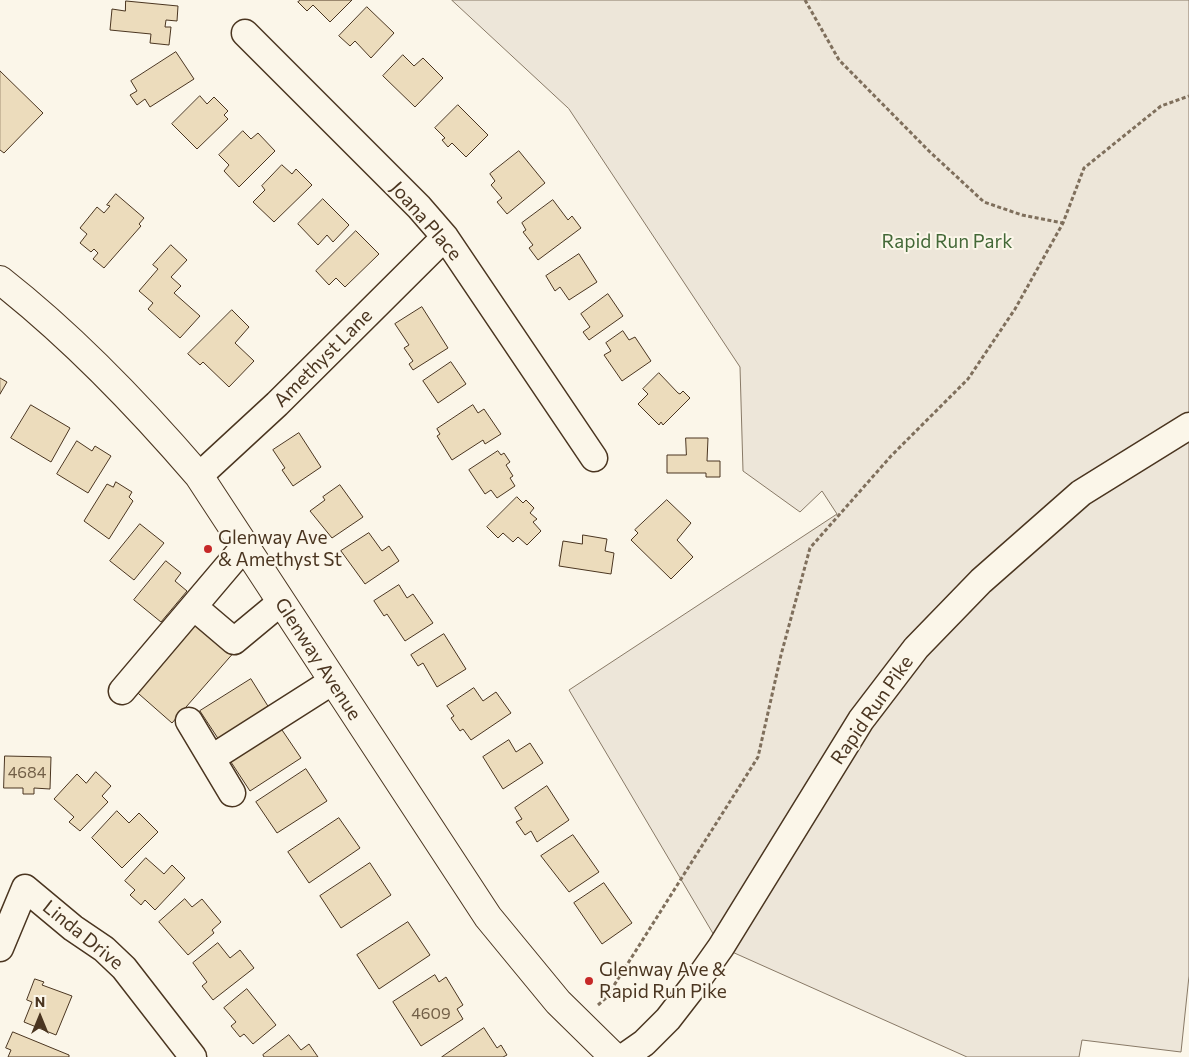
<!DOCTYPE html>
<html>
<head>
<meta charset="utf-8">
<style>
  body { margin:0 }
  #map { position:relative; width:1189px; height:1057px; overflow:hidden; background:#fbf6e9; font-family:Commissioner,sans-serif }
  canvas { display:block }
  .north { position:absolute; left:15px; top:992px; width:50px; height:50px; -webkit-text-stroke:4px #fbf6e9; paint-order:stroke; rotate:0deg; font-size:14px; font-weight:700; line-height:20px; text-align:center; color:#4a3520 }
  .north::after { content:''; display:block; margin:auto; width:18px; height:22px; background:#4a3520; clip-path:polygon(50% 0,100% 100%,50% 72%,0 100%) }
</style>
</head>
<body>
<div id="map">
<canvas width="1189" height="1057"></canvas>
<div class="north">N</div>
</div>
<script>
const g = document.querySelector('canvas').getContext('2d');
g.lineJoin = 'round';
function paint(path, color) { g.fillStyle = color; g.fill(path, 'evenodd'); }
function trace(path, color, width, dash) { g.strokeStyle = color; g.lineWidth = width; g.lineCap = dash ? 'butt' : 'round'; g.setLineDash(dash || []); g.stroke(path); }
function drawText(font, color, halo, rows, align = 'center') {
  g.font = font + ' Commissioner,sans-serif'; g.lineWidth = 4; g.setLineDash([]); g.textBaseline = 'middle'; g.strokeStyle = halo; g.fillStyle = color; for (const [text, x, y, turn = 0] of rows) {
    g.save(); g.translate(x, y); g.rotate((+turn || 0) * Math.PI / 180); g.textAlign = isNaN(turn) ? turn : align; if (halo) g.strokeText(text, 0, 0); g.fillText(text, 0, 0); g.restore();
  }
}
const green = new Path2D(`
  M 452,0 L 1189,0 L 1189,976 L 1181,1052 L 1082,1040 L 1079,1057 L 967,1057 L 721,947 L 569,690 L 837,514 L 822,491 L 800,512 L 743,471 L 740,367 L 569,109 Z`);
paint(green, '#ede6d9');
trace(green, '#887966', 1);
const building = new Path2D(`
  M 301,0 L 352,0 L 330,22 L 313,5 L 307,11 L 298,2 Z
  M 126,1 L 178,6 L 177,21 L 166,20 L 165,27 L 171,27 L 169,45 L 150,43 L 151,34 L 110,30 L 112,9 L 125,11 Z
  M 367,7 L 394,33 L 371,58 L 355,41 L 350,46 L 339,36 Z
  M 176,52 L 194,79 L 150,107 L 145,99 L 137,105 L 130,95 L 137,91 L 131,81 Z
  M 403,55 L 414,66 L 423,58 L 443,78 L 415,107 L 383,76 Z
  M 0,71 L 43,113 L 4,153 L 0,150 Z
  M 200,96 L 207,104 L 214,97 L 228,111 L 224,115 L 228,119 L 197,149 L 172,124 Z
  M 458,105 L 488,135 L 466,157 L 452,143 L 448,147 L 442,140 L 445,138 L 435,128 Z
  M 243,131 L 251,139 L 258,133 L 275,151 L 239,187 L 224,171 L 229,165 L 219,155 Z
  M 519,151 L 545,183 L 507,214 L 497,202 L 502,198 L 491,185 L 495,181 L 490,174 Z
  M 282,165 L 292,174 L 296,169 L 312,185 L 274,222 L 253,202 L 265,190 L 262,186 Z
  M 116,194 L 144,218 L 139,224 L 141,226 L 104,268 L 93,259 L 98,253 L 94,249 L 91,252 L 80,243 L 87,234 L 80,228 L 97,207 L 104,213 L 110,206 L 107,205 Z
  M 323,199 L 349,225 L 333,242 L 327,235 L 318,245 L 298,224 Z
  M 553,200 L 568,220 L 572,216 L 581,228 L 538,260 L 529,248 L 533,245 L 523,232 L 526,230 L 522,223 Z
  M 356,231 L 379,254 L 345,287 L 336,278 L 329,285 L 316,271 Z
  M 171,245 L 187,260 L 171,277 L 181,286 L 174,293 L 200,316 L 180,338 L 148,309 L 153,303 L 139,291 L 158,269 L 153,265 Z
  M 579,254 L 597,282 L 569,300 L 560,287 L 555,291 L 546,276 Z
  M 608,294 L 623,316 L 589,340 L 583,332 L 590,327 L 581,314 Z
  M 422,307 L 448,348 L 413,370 L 409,364 L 413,361 L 404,348 L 409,345 L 395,324 Z
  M 232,310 L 249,327 L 235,343 L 254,361 L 229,387 L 203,362 L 200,365 L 188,354 Z
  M 623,331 L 629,340 L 635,337 L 651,361 L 622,381 L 604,355 L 611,351 L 606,343 Z
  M 451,362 L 466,384 L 438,403 L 423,381 Z
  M 659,373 L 678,393 L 680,394 L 683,391 L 690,398 L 663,425 L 661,422 L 659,425 L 638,404 L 648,394 L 643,389 Z
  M 0,378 L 7,382 L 0,394 Z
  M 31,405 L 70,428 L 51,462 L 11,438 Z
  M 473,405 L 478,413 L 484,409 L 501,434 L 485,444 L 483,440 L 452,460 L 437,436 L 440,434 L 437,429 Z
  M 299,433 L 321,467 L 293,486 L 282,470 L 285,468 L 273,450 Z
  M 686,438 L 708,438 L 707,461 L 720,461 L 720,477 L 706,477 L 706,473 L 667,473 L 667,455 L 686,455 Z
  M 77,441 L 92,451 L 95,446 L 111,456 L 88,493 L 57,474 Z
  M 498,451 L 501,455 L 504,453 L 510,462 L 506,465 L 513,476 L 510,478 L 515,486 L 497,498 L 491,490 L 485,494 L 469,470 Z
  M 116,482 L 132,492 L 129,497 L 133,501 L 109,539 L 84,521 L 107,484 L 113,487 Z
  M 340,485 L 363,517 L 332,538 L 310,511 L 325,500 L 323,497 Z
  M 517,497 L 523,503 L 526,500 L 534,508 L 530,513 L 537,519 L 533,522 L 541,531 L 527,545 L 518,537 L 513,542 L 503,533 L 498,538 L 487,527 Z
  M 667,500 L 691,523 L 677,540 L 693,557 L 671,579 L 631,540 L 638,533 L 635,530 Z
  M 140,524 L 164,543 L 134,580 L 110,561 Z
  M 369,533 L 382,551 L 389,546 L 399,561 L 365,584 L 341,551 Z
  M 583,535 L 607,539 L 605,551 L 614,553 L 611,574 L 559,566 L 563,541 L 582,544 Z
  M 166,561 L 181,573 L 175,581 L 187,591 L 161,622 L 134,600 Z
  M 399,585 L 407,598 L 413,594 L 433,623 L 405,641 L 387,614 L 384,616 L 374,601 Z
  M 195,614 L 236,650 L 172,723 L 131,687 Z
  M 444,634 L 466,669 L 437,687 L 423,663 L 418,666 L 411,655 Z
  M 251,679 L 271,711 L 221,743 L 200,711 Z
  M 474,688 L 483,701 L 496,692 L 511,713 L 471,740 L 463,729 L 460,731 L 451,718 L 454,716 L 447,706 Z
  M 280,727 L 301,758 L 250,791 L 229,759 Z
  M 509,740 L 516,752 L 530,743 L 543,763 L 503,789 L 483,757 Z
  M 5,756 L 51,757 L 50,789 L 34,788 L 34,794 L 23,794 L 23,788 L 4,788 Z
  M 306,769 L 327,801 L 277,833 L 256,802 Z
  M 96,772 L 111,786 L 102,796 L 108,802 L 80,831 L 69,822 L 74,817 L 54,799 L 77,774 L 86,783 Z
  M 547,786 L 569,820 L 537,842 L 531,831 L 525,835 L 516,822 L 522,819 L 515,808 Z
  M 117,811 L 129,823 L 139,813 L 158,832 L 122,868 L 92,838 Z
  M 339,818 L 360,848 L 309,883 L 288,852 Z
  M 573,835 L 599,872 L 569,892 L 541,856 Z
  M 146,858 L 164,874 L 172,865 L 185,878 L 155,910 L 145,900 L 141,905 L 130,895 L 135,890 L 125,881 Z
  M 370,863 L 391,895 L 341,928 L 320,896 Z
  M 604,883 L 632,923 L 602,944 L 574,903 Z
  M 185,899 L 192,907 L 202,899 L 221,922 L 212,930 L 214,933 L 188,955 L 159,922 Z
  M 408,922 L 430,955 L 379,989 L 357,955 Z
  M 218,943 L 230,958 L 240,950 L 254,968 L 213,1000 L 202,986 L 207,982 L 193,963 Z
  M 435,975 L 439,982 L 446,977 L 463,1005 L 457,1009 L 463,1019 L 421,1046 L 393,1002 Z
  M 35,979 L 44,982 L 42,985 L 72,996 L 56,1035 L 24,1022 L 32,1002 L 27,1000 Z
  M 247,989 L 276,1025 L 253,1044 L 244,1034 L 240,1037 L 231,1026 L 236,1022 L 224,1008 Z
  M 484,1028 L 497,1048 L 501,1045 L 507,1055 L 503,1057 L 442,1057 Z
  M 13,1032 L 69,1055 L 69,1057 L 8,1057 L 11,1050 L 6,1048 Z
  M 289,1035 L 301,1050 L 309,1044 L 318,1057 L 264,1057 L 263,1055 Z`);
paint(building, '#ecdcbc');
trace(building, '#4a3520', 1);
const minor = new Path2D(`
  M 245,33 L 419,207 L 445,237 L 594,458
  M 199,476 L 277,404 L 445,237
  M 194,607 L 234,641 L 281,602
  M 122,691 L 244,547
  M 189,721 L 232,793
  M 212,758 L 333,681
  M 0,948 L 25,888 L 73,928 L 104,949 L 124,968 L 193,1057
  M 624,1057 L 644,1043 L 668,1019 L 692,988 L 721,947 L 861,720 L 916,648 L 981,581 L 1081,493 L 1189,426`);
const major = new Path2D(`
  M 0,280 C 74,338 138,405 199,476 L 488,917 L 558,1002 L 614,1057`);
trace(minor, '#4a3520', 29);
trace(major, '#4a3520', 30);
trace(new Path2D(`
  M 805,0 L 839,60 L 929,151 L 984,202 L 1022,215 L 1063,223
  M 598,1005 L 606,998 L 758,757 L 781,655 L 810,548 L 891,456 L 968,379 L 1015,309 L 1063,223 L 1084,168 L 1161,106 L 1189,96`), '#7f6f5c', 3, [4, 2.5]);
trace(minor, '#fbf6e9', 26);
trace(major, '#fbf6e9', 28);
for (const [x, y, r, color] of [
  [208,549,5,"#c62828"],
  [589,981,5,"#c62828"]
]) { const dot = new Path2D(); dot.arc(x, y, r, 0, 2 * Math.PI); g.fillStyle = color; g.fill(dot); trace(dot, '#fbf6e9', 2); }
drawText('16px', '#725f47', null, [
  ["4684",27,773],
  ["4609",431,1014]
]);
drawText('19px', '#4a3520', '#fbf6e9', [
  ["Joana Place",426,221,49],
  ["Amethyst Lane",323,358,-45],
  ["Glenway Avenue",318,659,57],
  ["Rapid Run Pike",872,710,-55],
  ["Linda Drive",83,935,39]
]);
drawText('19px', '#436837', '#fbf6e9', [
  ["Rapid Run Park",947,242]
]);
drawText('19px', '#4a3520', '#fbf6e9', [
  ["Glenway Ave",218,538],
  ["& Amethyst St",218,560],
  ["Glenway Ave &",599,970],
  ["Rapid Run Pike",599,992]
], 'left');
</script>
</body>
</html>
